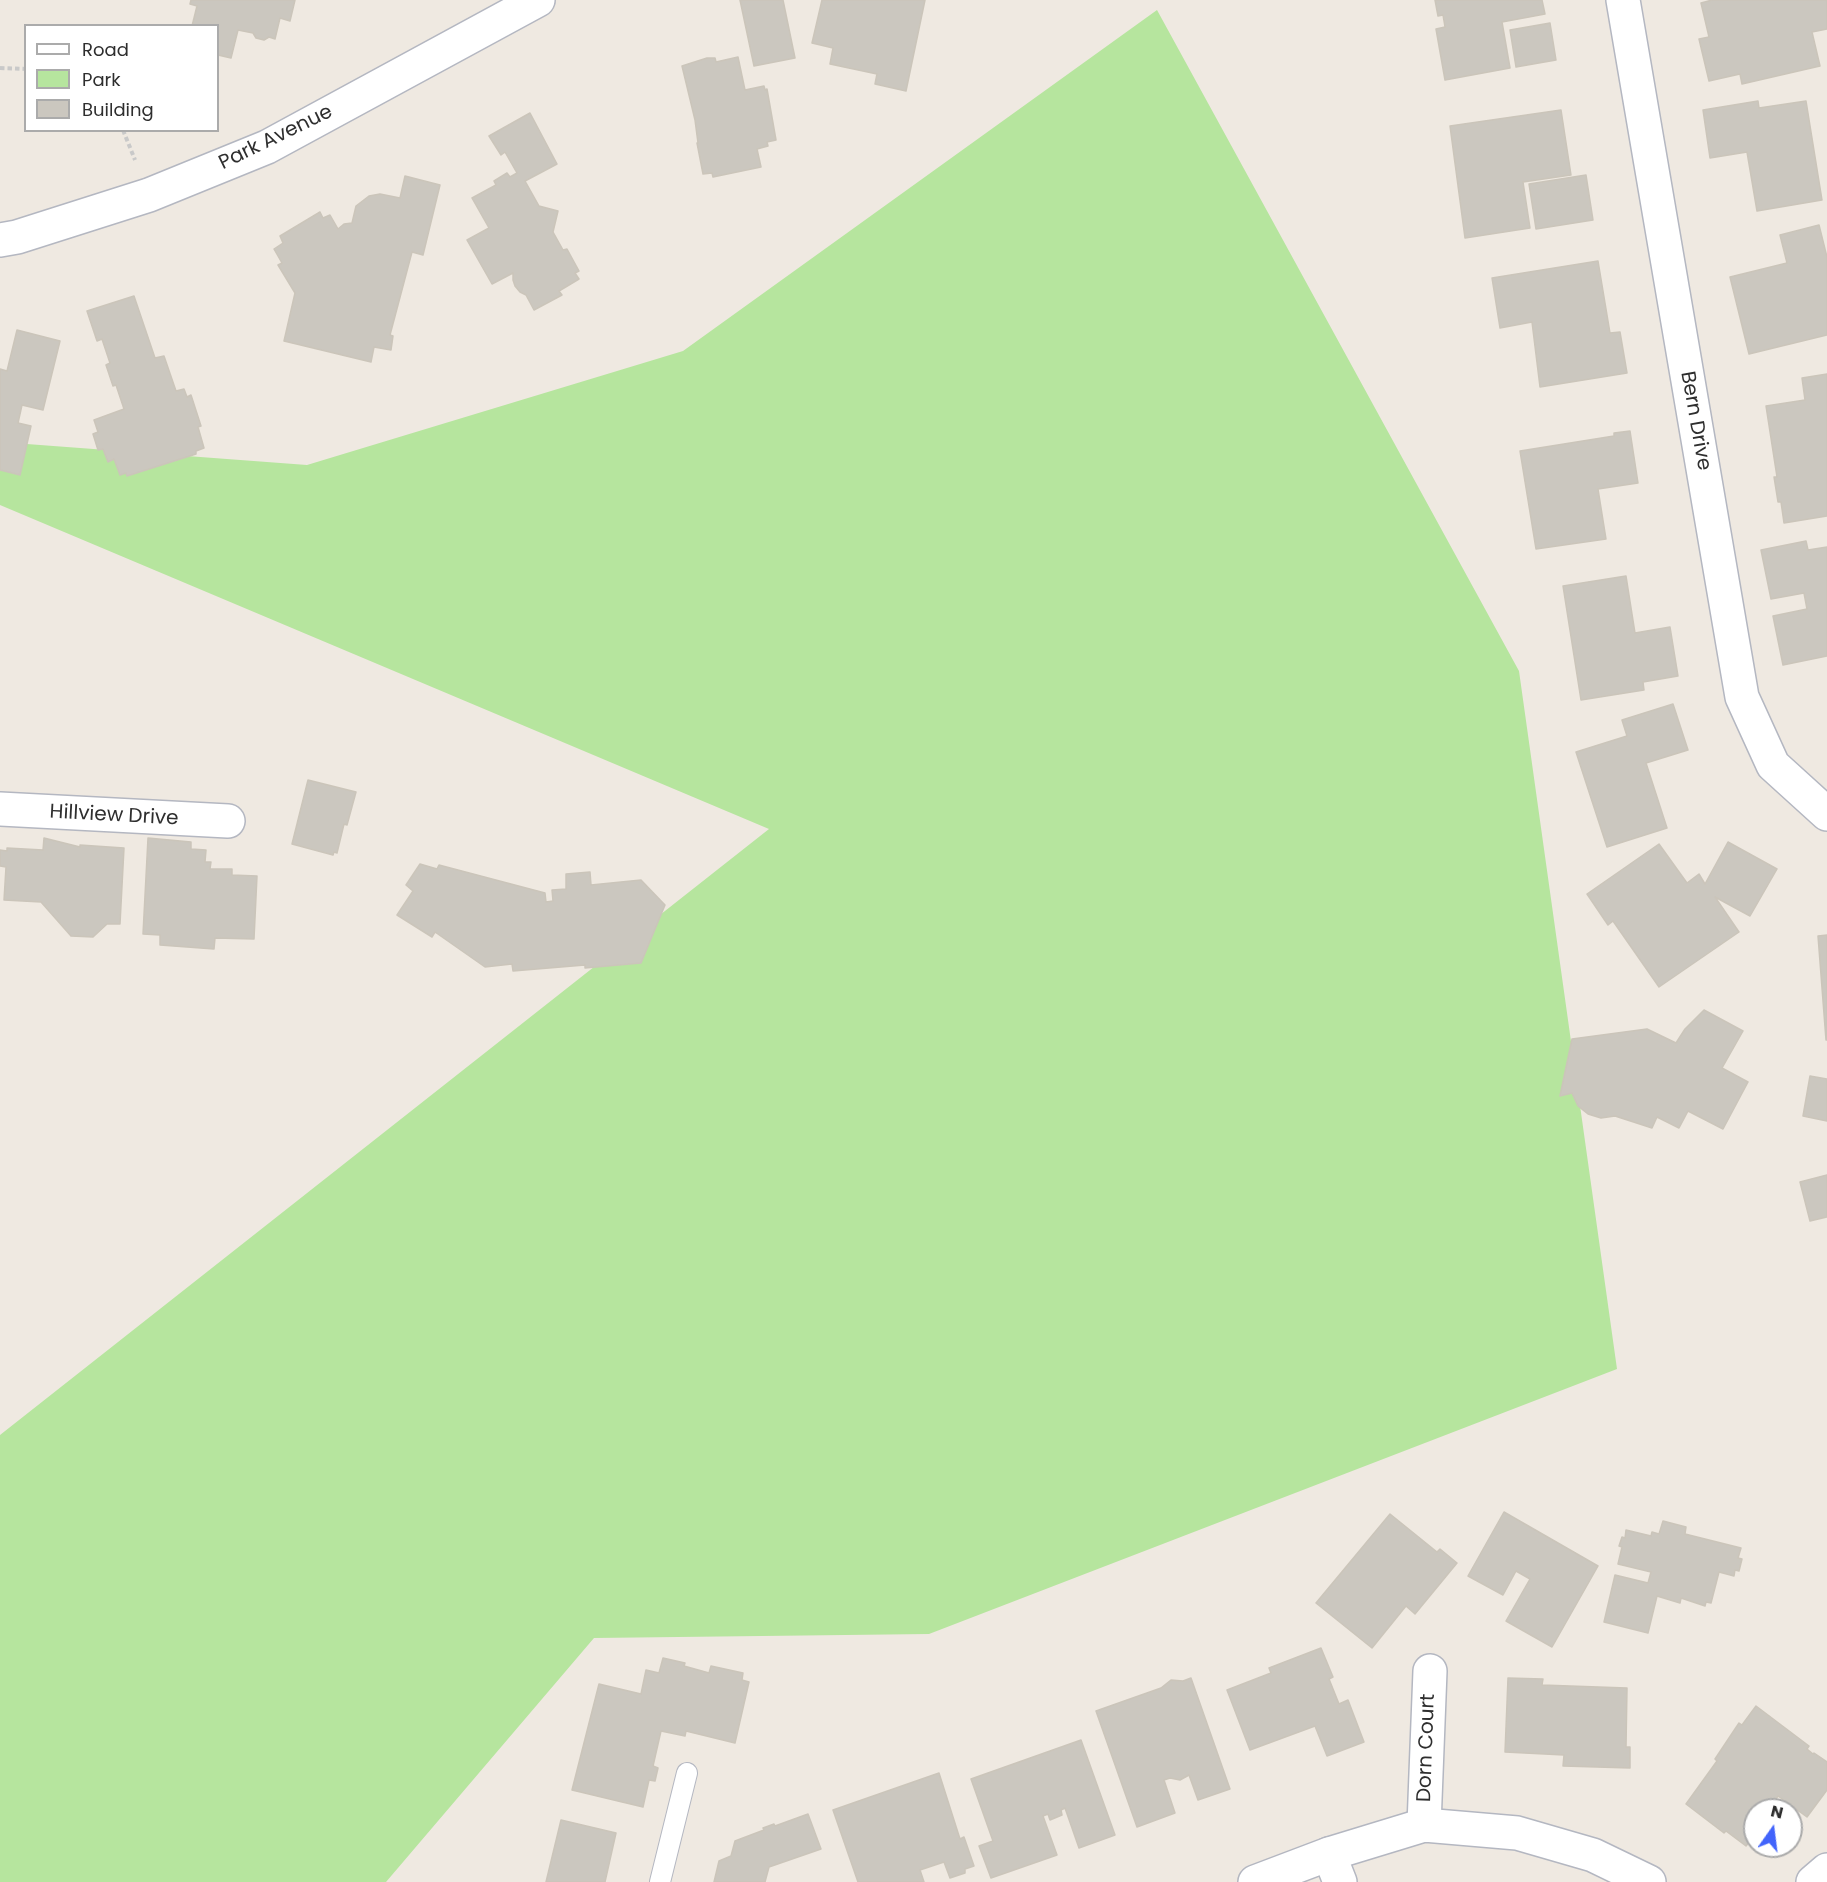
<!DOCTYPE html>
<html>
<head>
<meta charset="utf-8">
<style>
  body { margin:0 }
  #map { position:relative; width:1827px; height:1882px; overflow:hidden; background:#efe9e1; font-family:Poppins,sans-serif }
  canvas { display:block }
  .legend { position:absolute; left:24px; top:24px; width:195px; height:108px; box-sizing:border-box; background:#fff; border:2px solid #ababab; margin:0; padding:8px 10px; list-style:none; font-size:18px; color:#2e2e2e }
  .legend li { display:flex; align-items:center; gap:12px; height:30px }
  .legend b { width:30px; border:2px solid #ababab }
  .north { position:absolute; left:1743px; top:1798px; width:60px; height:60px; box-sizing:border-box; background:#fff; border:2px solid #ababab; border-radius:50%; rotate:14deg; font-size:16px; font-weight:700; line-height:24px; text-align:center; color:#2e2e2e }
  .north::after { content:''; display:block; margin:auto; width:21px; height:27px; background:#4264fb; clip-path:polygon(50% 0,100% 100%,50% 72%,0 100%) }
</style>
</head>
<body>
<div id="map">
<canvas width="1827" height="1882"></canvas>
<ul class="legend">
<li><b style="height:8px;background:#fff"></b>Road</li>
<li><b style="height:16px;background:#b6e59e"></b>Park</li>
<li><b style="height:16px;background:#cbc7bf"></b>Building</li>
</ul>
<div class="north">N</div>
</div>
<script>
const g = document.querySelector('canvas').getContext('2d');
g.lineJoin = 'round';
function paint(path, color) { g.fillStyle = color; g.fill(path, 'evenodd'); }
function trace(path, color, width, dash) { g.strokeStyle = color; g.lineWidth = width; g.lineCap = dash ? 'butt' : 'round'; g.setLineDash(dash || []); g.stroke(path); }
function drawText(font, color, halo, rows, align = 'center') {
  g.font = font + ' Poppins,sans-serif'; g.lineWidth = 4.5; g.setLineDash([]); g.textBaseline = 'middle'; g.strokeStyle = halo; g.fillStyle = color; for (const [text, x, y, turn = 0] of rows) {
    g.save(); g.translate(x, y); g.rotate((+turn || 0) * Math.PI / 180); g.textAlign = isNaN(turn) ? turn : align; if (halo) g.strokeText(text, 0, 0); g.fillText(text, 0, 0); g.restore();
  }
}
paint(new Path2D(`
  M 1157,10 L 1519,671 L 1617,1369 L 929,1634 L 594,1638 L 386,1882 L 0,1882 L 0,1435 L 769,829 L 0,505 L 0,442 L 307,465 L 683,351 Z`), '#b6e59e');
const building = new Path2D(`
  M 191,0 L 295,0 L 290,21 L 280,18 L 275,39 L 269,37 L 264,40 L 256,38 L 253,33 L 238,30 L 231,58 L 218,55 L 218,26 L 192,26 L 197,6 L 190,4 Z
  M 740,0 L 783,0 L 795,58 L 754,66 Z
  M 822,0 L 925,0 L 906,91 L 875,84 L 877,74 L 830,64 L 833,48 L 812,43 Z
  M 1435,0 L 1542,0 L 1545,14 L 1502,22 L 1510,68 L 1445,80 L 1436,29 L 1445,27 L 1443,15 L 1438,16 Z
  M 1712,0 L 1827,0 L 1827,29 L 1812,32 L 1820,66 L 1742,84 L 1740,74 L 1709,81 L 1699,39 L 1709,37 L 1701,3 Z
  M 1550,23 L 1556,60 L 1516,67 L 1510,30 Z
  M 738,57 L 745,90 L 764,86 L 765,90 L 767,89 L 776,140 L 767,142 L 768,146 L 757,149 L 761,167 L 713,177 L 712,173 L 703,174 L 697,143 L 698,143 L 695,120 L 682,66 L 707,58 L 715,58 L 716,62 Z
  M 1758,101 L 1759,108 L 1806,101 L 1822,200 L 1757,211 L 1747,152 L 1710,158 L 1703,110 Z
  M 1561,110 L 1571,175 L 1523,182 L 1530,228 L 1465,238 L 1450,126 Z
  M 530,113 L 557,164 L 525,181 L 539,206 L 558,211 L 553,232 L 563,250 L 567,249 L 579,271 L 575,273 L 579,279 L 559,291 L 562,295 L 534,310 L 526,295 L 520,292 L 515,286 L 513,280 L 513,273 L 492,284 L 467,240 L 489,228 L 472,198 L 496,185 L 494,181 L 507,173 L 510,177 L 517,173 L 505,152 L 501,155 L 489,136 Z
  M 1586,175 L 1593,220 L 1536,229 L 1529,184 Z
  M 405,176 L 440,185 L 423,255 L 412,252 L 390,335 L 393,336 L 391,350 L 374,347 L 371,362 L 284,341 L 295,293 L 278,265 L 282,263 L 274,249 L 283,243 L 280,236 L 320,212 L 323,218 L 330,215 L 338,229 L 344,224 L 352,223 L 356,206 L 369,196 L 380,194 L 400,198 Z
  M 1819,225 L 1827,257 L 1827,335 L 1749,354 L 1730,277 L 1787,263 L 1780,235 Z
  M 1598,261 L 1610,333 L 1620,332 L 1627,373 L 1540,387 L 1532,322 L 1500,328 L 1492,278 Z
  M 134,296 L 155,358 L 164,356 L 176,391 L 184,389 L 187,397 L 191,395 L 201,426 L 198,427 L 204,448 L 196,451 L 196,454 L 127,476 L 126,473 L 120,475 L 114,459 L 108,462 L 103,449 L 98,450 L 93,434 L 98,432 L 94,420 L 124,409 L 116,385 L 113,386 L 106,365 L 110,363 L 102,339 L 97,341 L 87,311 Z
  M 17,330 L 60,341 L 43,410 L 22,405 L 18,423 L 31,426 L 20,475 L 0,470 L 0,369 L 7,371 Z
  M 1827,374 L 1827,516 L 1784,523 L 1781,502 L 1778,502 L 1774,477 L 1777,477 L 1766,406 L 1805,400 L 1802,378 Z
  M 1630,431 L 1638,483 L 1598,489 L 1606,539 L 1536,549 L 1520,451 L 1614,436 L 1614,433 Z
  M 1806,541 L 1808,550 L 1827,547 L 1827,656 L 1783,665 L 1773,616 L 1807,609 L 1804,593 L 1771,599 L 1761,550 Z
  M 1626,576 L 1635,633 L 1670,627 L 1678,676 L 1643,682 L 1644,690 L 1581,700 L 1563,586 Z
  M 1673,704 L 1688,750 L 1646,763 L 1667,828 L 1607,847 L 1576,752 L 1627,736 L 1622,720 Z
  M 308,780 L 356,792 L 347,825 L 344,824 L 337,853 L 334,852 L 333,855 L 292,844 Z
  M 44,838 L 80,847 L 80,845 L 124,848 L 120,924 L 107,924 L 93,937 L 71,936 L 41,902 L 4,900 L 6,867 L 0,866 L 0,850 L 7,851 L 7,848 L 43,850 Z
  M 148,838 L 191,842 L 191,849 L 206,850 L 205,862 L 211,862 L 210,869 L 232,869 L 232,875 L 257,876 L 254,939 L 215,938 L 214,949 L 160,945 L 160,935 L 143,934 Z
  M 1728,842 L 1777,869 L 1750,916 L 1715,897 L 1739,932 L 1659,987 L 1613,921 L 1608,925 L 1587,894 L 1659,844 L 1687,883 L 1699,874 L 1705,884 Z
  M 420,864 L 437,869 L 439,865 L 545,893 L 546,902 L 553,901 L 552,890 L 566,889 L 566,874 L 590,872 L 591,885 L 641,880 L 665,905 L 641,963 L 585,968 L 585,965 L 513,971 L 512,964 L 485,967 L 435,932 L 432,937 L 397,915 L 413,891 L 406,885 Z
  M 1827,935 L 1827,1040 L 1826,1040 L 1818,936 Z
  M 1704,1010 L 1743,1031 L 1722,1068 L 1748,1082 L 1723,1129 L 1688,1111 L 1679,1128 L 1657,1117 L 1652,1128 L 1615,1116 L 1601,1118 L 1588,1114 L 1578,1106 L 1572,1093 L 1560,1096 L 1572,1039 L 1647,1029 L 1676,1043 L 1685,1029 Z
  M 1810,1076 L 1827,1079 L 1827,1121 L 1803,1116 Z
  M 1827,1175 L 1827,1217 L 1810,1221 L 1800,1182 Z
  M 1504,1512 L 1598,1566 L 1552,1647 L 1506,1621 L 1530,1579 L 1516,1571 L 1503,1595 L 1468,1576 Z
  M 1390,1514 L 1437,1552 L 1440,1549 L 1457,1563 L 1415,1614 L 1406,1606 L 1372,1648 L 1316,1603 Z
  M 1663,1521 L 1686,1527 L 1685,1534 L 1741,1548 L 1738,1558 L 1742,1559 L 1739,1571 L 1735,1570 L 1734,1576 L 1719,1572 L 1711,1603 L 1706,1602 L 1705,1606 L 1681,1598 L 1680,1603 L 1657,1596 L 1648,1633 L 1604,1622 L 1615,1575 L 1648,1583 L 1651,1572 L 1618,1564 L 1622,1547 L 1619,1546 L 1622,1537 L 1625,1538 L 1626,1530 L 1651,1536 L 1652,1532 L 1659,1534 Z
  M 1321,1648 L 1333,1677 L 1329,1679 L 1339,1704 L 1348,1700 L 1364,1742 L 1327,1756 L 1315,1726 L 1250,1750 L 1227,1690 L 1271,1673 L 1269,1668 Z
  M 663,1658 L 685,1663 L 684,1666 L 709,1673 L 711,1666 L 743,1673 L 742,1680 L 749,1682 L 735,1743 L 686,1731 L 685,1736 L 661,1731 L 653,1766 L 658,1768 L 655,1781 L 649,1780 L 643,1807 L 572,1790 L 599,1684 L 641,1694 L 646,1670 L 659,1673 Z
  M 1191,1678 L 1230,1789 L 1198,1800 L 1189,1775 L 1180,1780 L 1170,1778 L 1164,1780 L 1175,1813 L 1137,1827 L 1096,1711 L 1161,1688 L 1171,1680 L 1183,1681 Z
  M 1508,1678 L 1543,1679 L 1542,1685 L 1627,1688 L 1626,1747 L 1630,1747 L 1630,1768 L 1563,1766 L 1564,1755 L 1505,1752 Z
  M 1756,1706 L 1809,1746 L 1807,1749 L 1813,1754 L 1814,1753 L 1827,1762 L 1827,1790 L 1807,1817 L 1778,1796 L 1774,1802 L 1777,1804 L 1773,1810 L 1755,1810 L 1755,1835 L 1746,1846 L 1726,1831 L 1724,1833 L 1686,1804 L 1717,1761 L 1715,1759 L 1739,1723 L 1742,1725 Z
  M 1081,1740 L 1115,1835 L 1079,1848 L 1065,1808 L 1061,1810 L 1062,1815 L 1050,1820 L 1048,1814 L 1043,1816 L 1057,1855 L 991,1878 L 979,1846 L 993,1841 L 971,1779 Z
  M 939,1773 L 960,1839 L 964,1837 L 974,1866 L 965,1869 L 965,1873 L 950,1878 L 944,1862 L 920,1870 L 924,1882 L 858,1882 L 833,1810 Z
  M 808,1814 L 821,1849 L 769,1867 L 765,1882 L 714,1882 L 719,1861 L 731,1856 L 735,1841 L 764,1830 L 763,1828 L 774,1824 L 775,1826 Z
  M 561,1820 L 616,1833 L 605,1882 L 546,1882 Z`);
paint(building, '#cbc7bf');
trace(building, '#cbc5ba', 1.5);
const lane = new Path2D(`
  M 660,1882 L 687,1773`);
const street = new Path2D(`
  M 1623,0 L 1742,697 L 1773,765 L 1827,814
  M 0,809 L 228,821
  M 1424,1825 L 1430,1671
  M 1329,1854 L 1340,1882
  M 1813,1882 L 1827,1870`);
const secondary = new Path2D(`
  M 0,240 L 17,237 L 149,195 L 267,147 L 538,0
  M 1255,1882 L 1329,1854 L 1424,1825 L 1517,1833 L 1593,1855 L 1649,1882`);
trace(lane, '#b4b7c1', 22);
trace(street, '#b4b7c1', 36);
trace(secondary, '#b4b7c1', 36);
trace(new Path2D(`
  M 0,68 L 26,69
  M 123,130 L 135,160`), '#c9c9c9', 4, [4.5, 3]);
trace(lane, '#fff', 20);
trace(street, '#fff', 33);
trace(secondary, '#fff', 33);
drawText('20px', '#2e2e2e', '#fff', [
  ["Park Avenue",276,138,-26],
  ["Bern Drive",1695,421,80],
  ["Hillview Drive",114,816,3],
  ["Dorn Court",1427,1748,-88]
]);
</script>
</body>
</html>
